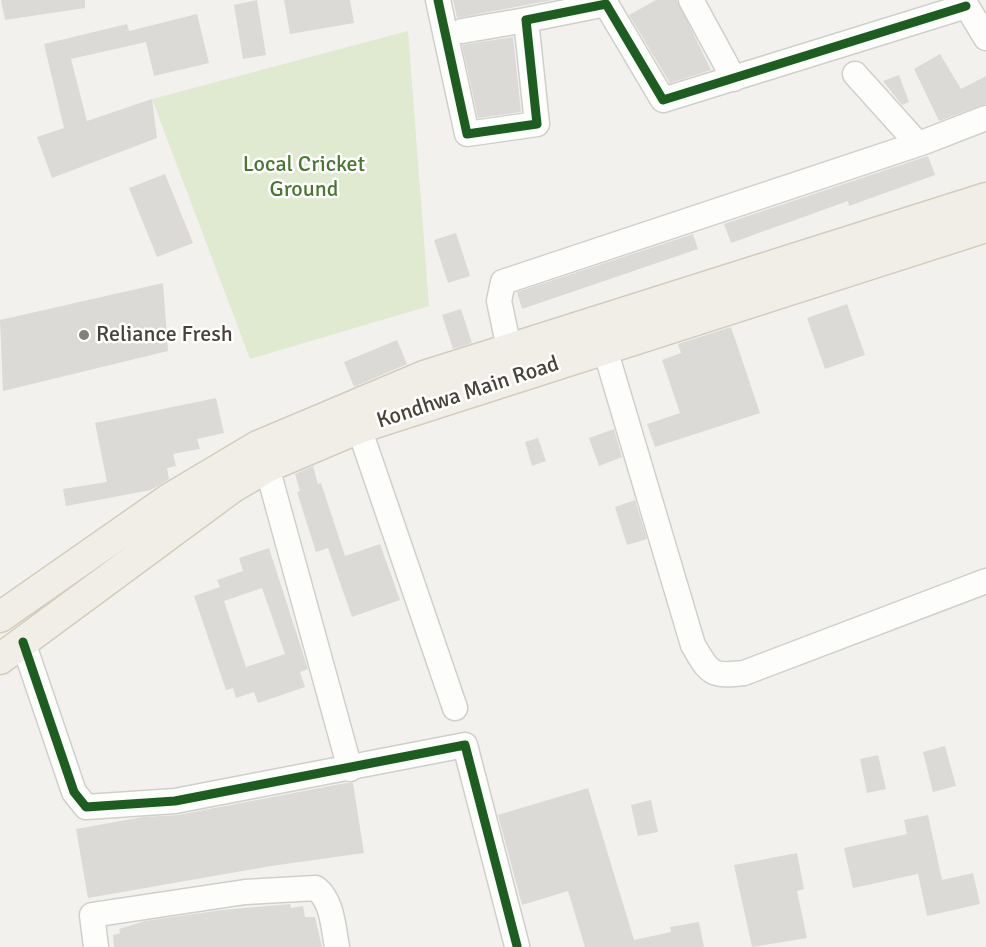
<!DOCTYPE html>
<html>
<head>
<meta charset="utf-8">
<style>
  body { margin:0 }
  canvas { display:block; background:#f2f1ee }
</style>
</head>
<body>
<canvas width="986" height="947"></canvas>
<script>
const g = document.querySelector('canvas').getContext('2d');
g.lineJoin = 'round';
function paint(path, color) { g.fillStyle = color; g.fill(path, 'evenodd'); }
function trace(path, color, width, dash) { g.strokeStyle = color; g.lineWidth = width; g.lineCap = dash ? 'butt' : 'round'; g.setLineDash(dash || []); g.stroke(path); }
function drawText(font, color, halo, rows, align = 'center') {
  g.font = font + ' Signika,sans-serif'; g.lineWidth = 5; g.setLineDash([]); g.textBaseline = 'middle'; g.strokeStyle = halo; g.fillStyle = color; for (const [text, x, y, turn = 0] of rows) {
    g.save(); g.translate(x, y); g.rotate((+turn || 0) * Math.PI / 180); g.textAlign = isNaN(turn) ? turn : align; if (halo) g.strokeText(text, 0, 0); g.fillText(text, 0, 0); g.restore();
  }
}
paint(new Path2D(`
  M 408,31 L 429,306 L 250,359 L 152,99 Z`), '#dfead0');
paint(new Path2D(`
  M 1,0 L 85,0 L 85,8 L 5,20 Z
  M 257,0 L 266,55 L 243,59 L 234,5 Z
  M 284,0 L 350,0 L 354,23 L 290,34 Z
  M 453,0 L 553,0 L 457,18 Z
  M 656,0 L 677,0 L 711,70 L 670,83 L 629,15 Z
  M 197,14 L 209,63 L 154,76 L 146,42 L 71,59 L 87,121 L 152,99 L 157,138 L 52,178 L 37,137 L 64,128 L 44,44 L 127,24 L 129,31 Z
  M 513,37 L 521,112 L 478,118 L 462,45 Z
  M 940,54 L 961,89 L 986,76 L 986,104 L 939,121 L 914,69 Z
  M 899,75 L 909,102 L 902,105 L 883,81 Z
  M 928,156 L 935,175 L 849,206 L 848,201 L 731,243 L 724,224 Z
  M 165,174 L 193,243 L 157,257 L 129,188 Z
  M 456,233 L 470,276 L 448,283 L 434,240 Z
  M 693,234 L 698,249 L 522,309 L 517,292 Z
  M 163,283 L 168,351 L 3,391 L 0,320 Z
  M 847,304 L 865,355 L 825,369 L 807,318 Z
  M 461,309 L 472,343 L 453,349 L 442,315 Z
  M 731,327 L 760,413 L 655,447 L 647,424 L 680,413 L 662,360 L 681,353 L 678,344 Z
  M 397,340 L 407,364 L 354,387 L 344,362 Z
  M 216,398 L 224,433 L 197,439 L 200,449 L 173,454 L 176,466 L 167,468 L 169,479 L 151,490 L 66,506 L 63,489 L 107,482 L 95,423 Z
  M 614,429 L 622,457 L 599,466 L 589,438 Z
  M 538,438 L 546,461 L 532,466 L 525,442 Z
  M 313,466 L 318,484 L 321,483 L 345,556 L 380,544 L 400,600 L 352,617 L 328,548 L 316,552 L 297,492 L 300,491 L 295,474 Z
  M 635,500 L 647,539 L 627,545 L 615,507 Z
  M 269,548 L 308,669 L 300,672 L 305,687 L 258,703 L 254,692 L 236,698 L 233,688 L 226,690 L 194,596 L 220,587 L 217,580 L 243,571 L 239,558 ZM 262,588 L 285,654 L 246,667 L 224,601 Z
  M 945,746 L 956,786 L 933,792 L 923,752 Z
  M 878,755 L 886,789 L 867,793 L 860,759 Z
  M 346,783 L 353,783 L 364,853 L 271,866 L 88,898 L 76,829 L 143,817 L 178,815 Z
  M 588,788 L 634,940 L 671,932 L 670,927 L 699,922 L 704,947 L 585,947 L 568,891 L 522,905 L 498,815 Z
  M 651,800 L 658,832 L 638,836 L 631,805 Z
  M 928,815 L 942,880 L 973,873 L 980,904 L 927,916 L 918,874 L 853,888 L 844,848 L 907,834 L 904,820 Z
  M 797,853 L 804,889 L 797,891 L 807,938 L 752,947 L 734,865 Z
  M 290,904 L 291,908 L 303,906 L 305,917 L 315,917 L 322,947 L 114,947 L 113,935 L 120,933 L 119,929 L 145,921 L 222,910 Z`), '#dcdad6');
const minor = new Path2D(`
  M 438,0 L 467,134 L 537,124 L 526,20 L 606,4 L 663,100 L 966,6
  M 691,0 L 734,79
  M 963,0 L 986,38
  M 462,31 L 526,20
  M 855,74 L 918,144
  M 605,349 L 693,645 C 709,673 711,677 744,673 L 986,581
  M 513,367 L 499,301 L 503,282 L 924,142 L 986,118
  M 359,428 L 455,708
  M 260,451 L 267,467 L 350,769
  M 23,642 L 74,792 L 86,807 L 175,801 L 465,745 L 517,946
  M 96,947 L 92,915 L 245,892 L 316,888 C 333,902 333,927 337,947`);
const major = new Path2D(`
  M 0,617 L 169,499 L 258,446 L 424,376 L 986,198
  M 0,659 L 233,487 L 267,467 L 359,428 L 986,227`);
trace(minor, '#d0cfcb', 27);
trace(major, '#d3cdbd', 33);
trace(minor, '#fdfdfc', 24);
trace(major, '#f0eee6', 30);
trace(new Path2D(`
  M 438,0 L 467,134 L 537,124 L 526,20 L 606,4 L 663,100 L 966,6
  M 23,642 L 74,792 L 86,807 L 175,801 L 465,745 L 517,946`), '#1b5e20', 9);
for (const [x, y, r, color] of [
  [84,335,6,"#848079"]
]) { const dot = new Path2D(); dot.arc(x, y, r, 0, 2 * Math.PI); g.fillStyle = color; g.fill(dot); trace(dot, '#fff', 2); }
drawText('22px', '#4a7631', '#fff', [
  ["Local Cricket",304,165],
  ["Ground",304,190]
]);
drawText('22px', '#48433a', '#fff', [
  ["Reliance Fresh",96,335]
], 'left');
drawText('22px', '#48433a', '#fff', [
  ["Kondhwa Main Road",468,393,-18]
]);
</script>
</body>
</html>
